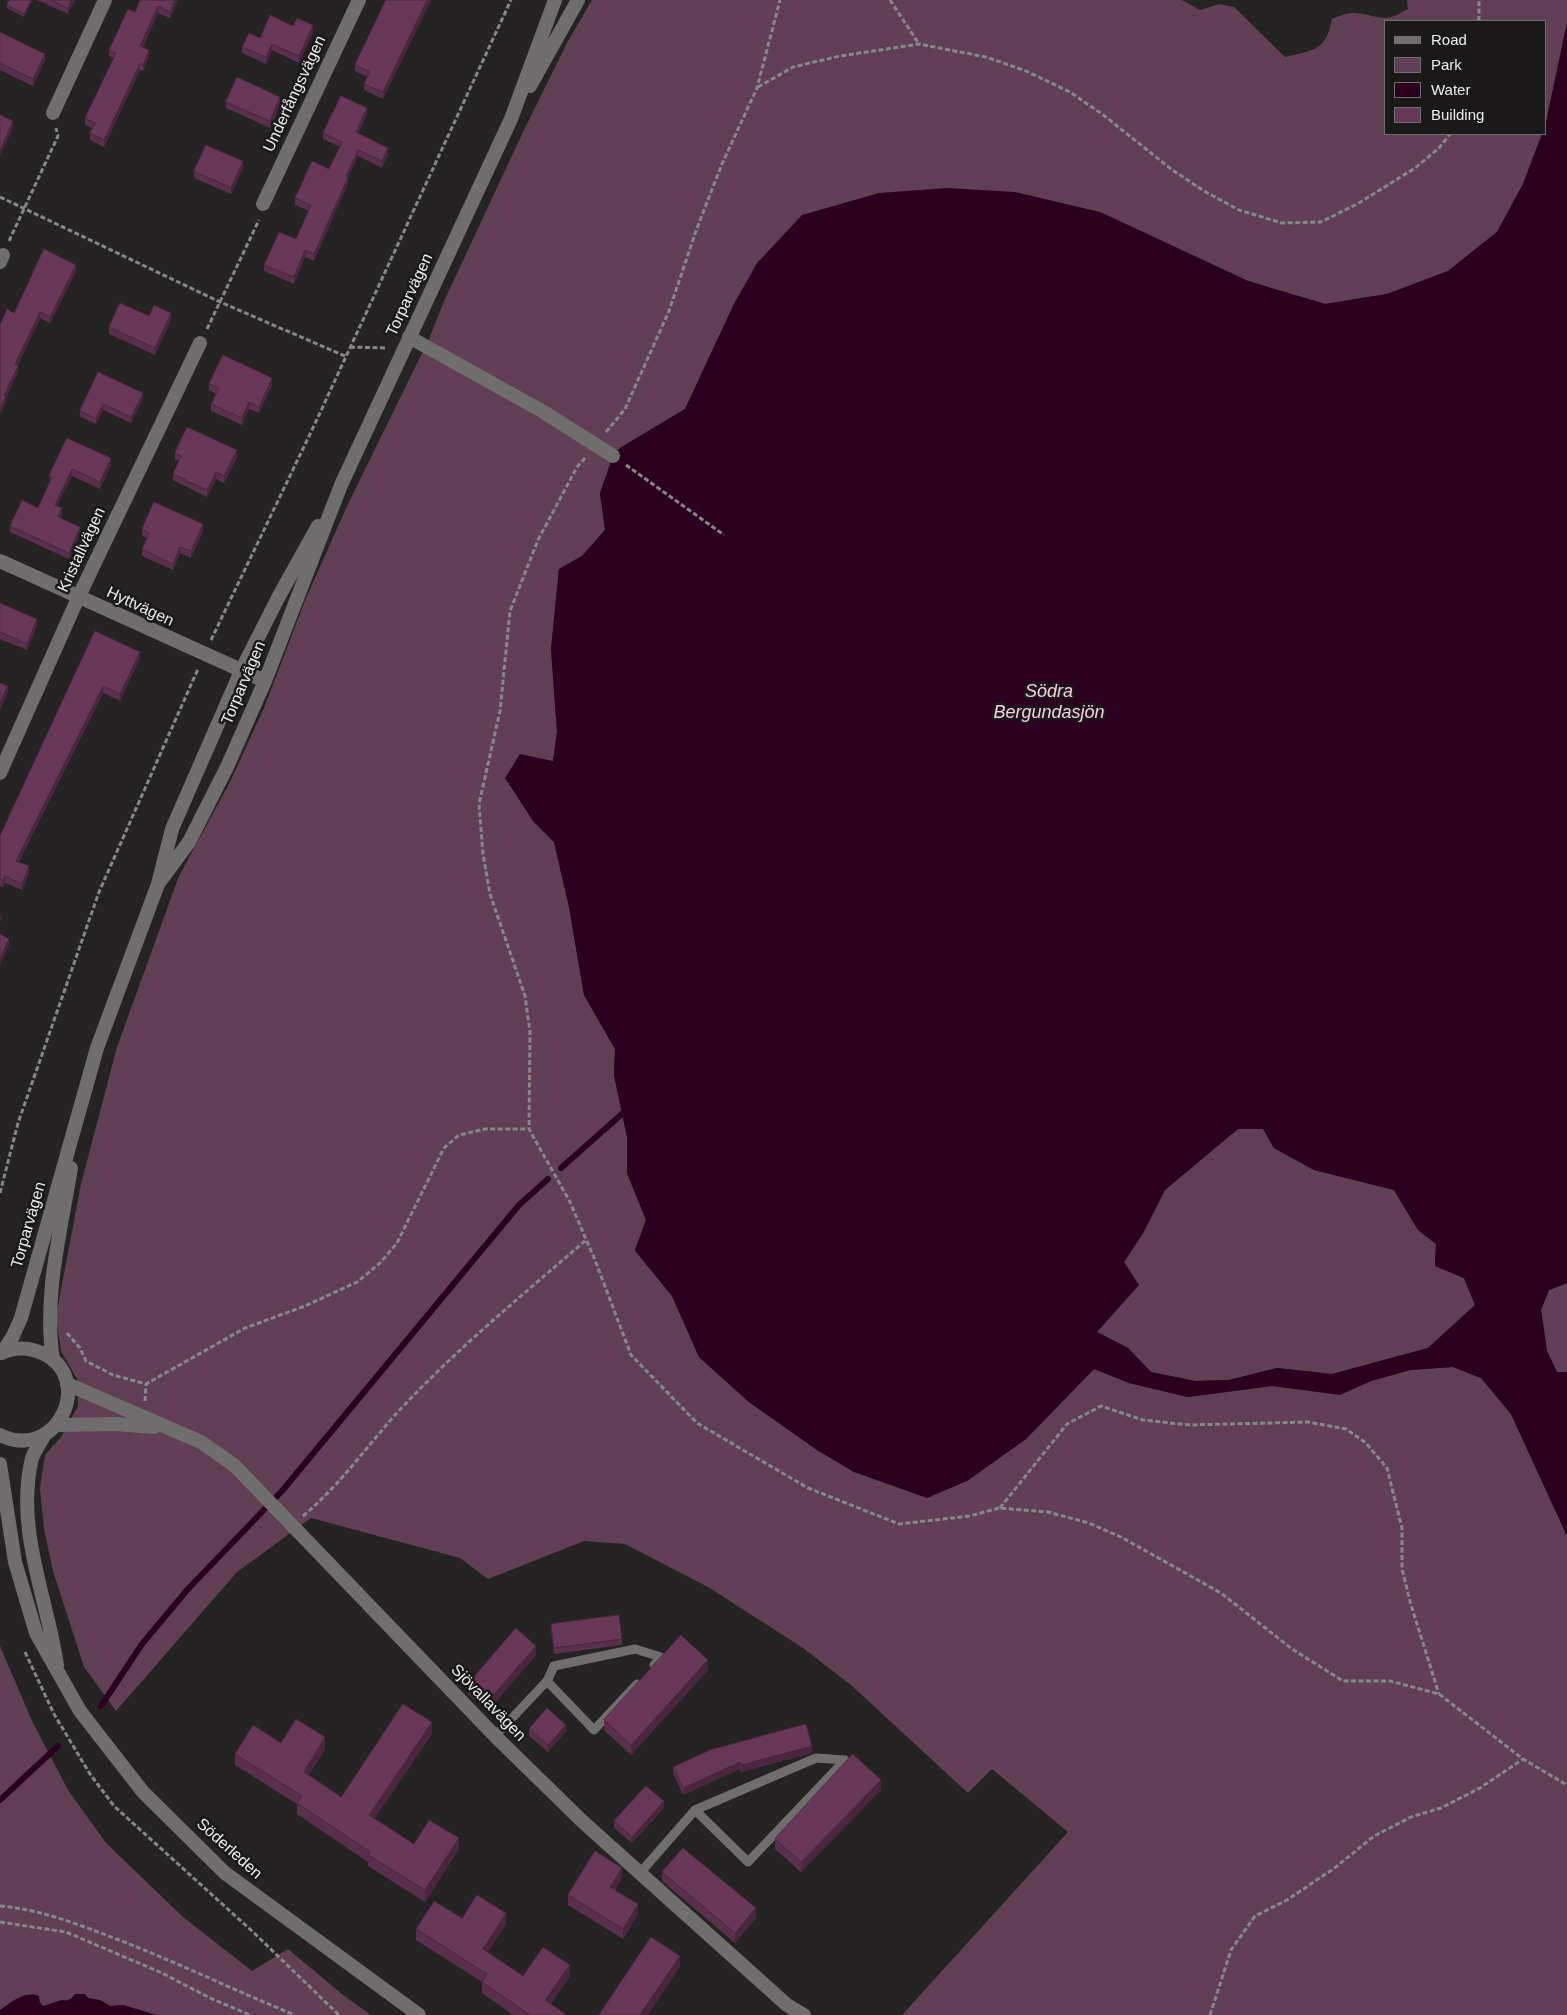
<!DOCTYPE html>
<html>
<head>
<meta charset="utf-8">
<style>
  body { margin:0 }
  #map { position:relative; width:1567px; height:2015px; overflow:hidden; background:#242223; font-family:Arial,sans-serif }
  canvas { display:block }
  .legend { position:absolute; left:1384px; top:20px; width:162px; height:115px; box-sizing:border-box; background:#1b181a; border:1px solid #6f6d6f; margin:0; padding:6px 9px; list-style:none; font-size:15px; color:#eeedee }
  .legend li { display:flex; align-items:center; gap:10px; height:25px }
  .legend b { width:25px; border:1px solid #6f6d6f }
</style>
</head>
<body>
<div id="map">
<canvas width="1567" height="2015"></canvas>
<ul class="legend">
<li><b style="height:6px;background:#706d6e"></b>Road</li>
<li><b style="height:14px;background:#603f54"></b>Park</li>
<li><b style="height:14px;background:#2a001e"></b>Water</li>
<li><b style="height:14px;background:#683757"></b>Building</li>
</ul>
</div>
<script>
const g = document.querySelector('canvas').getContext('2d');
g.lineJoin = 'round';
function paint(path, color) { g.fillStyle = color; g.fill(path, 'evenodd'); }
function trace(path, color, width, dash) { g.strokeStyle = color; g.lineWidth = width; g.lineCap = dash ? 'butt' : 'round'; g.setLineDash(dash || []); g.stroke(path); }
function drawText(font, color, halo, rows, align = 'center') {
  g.font = font + ' Arial,sans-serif'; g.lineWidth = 5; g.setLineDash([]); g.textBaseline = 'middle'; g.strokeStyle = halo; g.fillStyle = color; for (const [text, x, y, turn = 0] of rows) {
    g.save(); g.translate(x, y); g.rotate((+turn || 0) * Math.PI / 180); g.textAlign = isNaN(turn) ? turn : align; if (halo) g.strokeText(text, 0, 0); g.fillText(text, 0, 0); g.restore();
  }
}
paint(new Path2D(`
  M 592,0 L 1182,0 L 1200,10 L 1219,4 L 1234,7 L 1285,57 C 1314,50 1326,51 1332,19 C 1358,7 1362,16 1386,18 C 1393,18 1402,12 1408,9 L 1407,0 L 1567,0 L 1567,23 L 1546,122 L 1546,21 L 1386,21 L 1386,134 L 1542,134 L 1523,184 L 1497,232 L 1448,271 L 1387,294 L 1325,304 L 1248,281 L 1100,212 L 758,261 L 734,304 L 685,409 L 620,448 L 613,456 L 600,493 L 605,530 L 582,556 L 559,569 L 551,649 L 557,732 L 553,761 L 533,821 L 554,842 L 569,907 L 584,995 L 615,1049 L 614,1075 L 627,1137 L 627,1173 L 646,1220 L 635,1251 L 672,1296 L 699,1357 L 749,1402 L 817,1450 L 854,1472 L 967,1481 L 1026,1439 L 1094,1369 L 1129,1383 L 1188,1397 L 1272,1386 L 1340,1394 L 1371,1381 L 1410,1370 L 1453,1367 L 1481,1378 L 1511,1414 L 1567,1536 L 1567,2015 L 902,2015 L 1068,1832 L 992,1769 L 968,1793 L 851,1685 L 803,1648 L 708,1587 L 625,1544 L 584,1541 L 488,1579 L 460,1558 L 311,1518 L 237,1572 L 116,1711 L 84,1667 L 53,1571 L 44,1529 L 40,1488 L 45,1455 L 61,1437 L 78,1406 L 77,1379 L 61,1351 L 56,1316 L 81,1184 L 117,1047 L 179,876 L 230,782 L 264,708 L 306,598 L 348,504 L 429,339 L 445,299 L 523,132 L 568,41 Z
  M 1237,1129 L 1263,1129 L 1274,1148 L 1314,1170 L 1394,1190 L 1418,1230 L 1436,1244 L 1435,1266 L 1464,1278 L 1475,1305 L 1428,1348 L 1332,1374 L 1277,1368 L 1229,1380 L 1195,1381 L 1151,1372 L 1128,1348 L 1097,1332 L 1112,1313 L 1124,1262 L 1143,1233 L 1165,1190 Z
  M 1567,1283 L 1567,1372 L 1557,1372 L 1547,1351 L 1541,1310 L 1549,1290 Z
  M 0,1646 L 32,1721 L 68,1790 L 106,1843 L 183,1917 L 252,1971 L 288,1949 L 343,1995 L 371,2015 L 156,2015 L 123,2005 L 110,2006 L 102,2001 L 88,1998 L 84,1994 C 72,1998 56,2005 43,2006 L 35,1995 L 23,1996 L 0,2010 Z`), '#603f54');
paint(new Path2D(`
  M 1567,23 L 1567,1283 L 1549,1290 L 1541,1310 L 1547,1351 L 1557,1372 L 1567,1372 L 1567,1536 L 1511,1414 L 1481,1378 L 1453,1367 L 1410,1370 L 1371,1381 L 1340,1395 L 1272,1386 L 1188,1397 L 1129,1383 L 1094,1369 L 1026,1439 L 967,1481 L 927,1498 L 854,1472 L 817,1450 L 749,1402 L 699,1357 L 672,1296 L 635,1250 L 646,1220 L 627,1173 L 627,1137 L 614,1075 L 615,1049 L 584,995 L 569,907 L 554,842 L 533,821 L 505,778 L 520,754 L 553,761 L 557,732 L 551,649 L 559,569 L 582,556 L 605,530 L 600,493 L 613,456 L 620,448 L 685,409 L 734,304 L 759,261 L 802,215 L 879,193 L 947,188 L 1015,192 L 1100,212 L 1248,281 L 1325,304 L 1387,294 L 1448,271 L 1497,232 L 1523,184 L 1542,134 L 1546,134 L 1546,122 ZM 1238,1129 L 1263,1129 L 1274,1148 L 1314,1170 L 1394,1190 L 1418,1230 L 1436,1244 L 1435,1266 L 1464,1278 L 1475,1305 L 1428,1348 L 1332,1374 L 1277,1368 L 1229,1380 L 1195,1381 L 1151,1372 L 1128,1348 L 1097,1332 L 1139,1285 L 1124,1262 L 1143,1233 L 1165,1190 Z
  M 75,1994 L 85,1994 L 88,1998 L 100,2000 L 110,2006 L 123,2005 L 156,2015 L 0,2015 L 0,2010 C 10,2003 25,1990 39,1996 L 40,2004 L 43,2006 L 62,2000 L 69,2001 Z`), '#2a001e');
trace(new Path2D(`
  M 561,1168 L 623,1113
  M 101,1706 L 142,1644 L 188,1589 L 282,1491 L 519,1205 L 548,1179
  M 0,1800 L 58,1746`), '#2a001e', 6);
trace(new Path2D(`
  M 890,0 L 919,44
  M 1479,21 L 1479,0
  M 758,87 L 793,67 L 840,56 L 919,44 L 986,57 L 1026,71 L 1070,92 L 1102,114 L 1171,169 L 1204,191 L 1239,210 L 1282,223 L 1321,222 L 1359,203 L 1415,168 L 1439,148 L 1450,134
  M 0,197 L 220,302 L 345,356
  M 9,241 L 58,136 L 56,128
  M 207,329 L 259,220
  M 350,347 L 386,348
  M 606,432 L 625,409 L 669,311 L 697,228 L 722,164 L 757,88 L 780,0
  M 585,458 L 577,467 L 538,540 L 510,611 L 500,711 L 479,804 L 483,854 L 490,894 L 525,996 L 530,1032 L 529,1129 L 570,1202 L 595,1260 L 631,1355 L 697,1423 L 808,1488 L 899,1524 L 970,1516 L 999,1508 L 1048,1512 L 1089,1523 L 1121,1537 L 1221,1593 L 1292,1649 L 1343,1681 L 1390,1681 L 1439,1694 L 1523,1759 L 1567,1785
  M 626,465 L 724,535
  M 211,640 L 312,430 L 511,0
  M 0,1193 L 18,1123 L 99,892 L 198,669
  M 67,1333 L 80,1348 L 86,1361 L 113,1375 L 146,1384 L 245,1328 L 305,1306 L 357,1282 L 380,1263 L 397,1243 L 444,1148 L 459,1135 L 485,1129 L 529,1129
  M 145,1401 L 146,1384
  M 1000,1508 L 1067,1424 L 1101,1406 L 1143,1420 L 1190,1425 L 1308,1422 L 1346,1429 L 1366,1443 L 1387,1468 L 1402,1528 L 1402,1569 L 1411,1605 L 1439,1694
  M 303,1516 C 339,1486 364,1450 395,1415 C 453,1352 520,1297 585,1241
  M 25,1652 L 54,1714 L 90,1774 L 114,1806 L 252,1931 L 339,2015
  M 0,1906 C 37,1909 72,1922 106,1935 C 170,1959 231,1989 295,2015
  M 0,1922 L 66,1932 L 162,1973 L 210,1998 L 250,2015
  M 1210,2015 L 1231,1950 L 1255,1916 L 1287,1900 L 1336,1867 L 1374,1836 L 1411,1817 L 1441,1808 L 1480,1788 L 1523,1759`), '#888687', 3, [5, 2.5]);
trace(new Path2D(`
  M 547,1681 L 554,1666 L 635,1649 L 661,1657 L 654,1665
  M 495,1736 L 547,1681 L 594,1730 L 637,1684
  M 640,1873 L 695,1810 L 748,1862 L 845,1760 L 816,1758 L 695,1810`), '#706d6e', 9);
trace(new Path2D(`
  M 53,113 L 105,0
  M 263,204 L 359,0
  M 0,262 L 3,255
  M 409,337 L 542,411 L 613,456
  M 0,561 L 265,681
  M 0,773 L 78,598 L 200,343
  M 67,1384 L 201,1442 L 235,1466 L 495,1736 L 582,1821 L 787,2005 L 804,2015
  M 57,1425 L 116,1424 L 154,1427`), '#706d6e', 14);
trace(new Path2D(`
  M 530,86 L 578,0
  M 158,884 L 189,842 L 227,767 L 265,681 L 341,485 L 511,119 L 555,0
  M 2,1353 L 13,1336 L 21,1318 L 97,1048 L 158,884 L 172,829 L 241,671 L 279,596 L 318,526
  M 53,1360 C 43,1297 61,1230 71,1168
  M 45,1434 C 41,1442 35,1450 32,1458 C 15,1529 47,1597 57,1665
  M 0,1435 C 58,1463 96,1377 42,1353 C 28,1347 14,1347 1,1353
  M 0,1464 L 15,1562 L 36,1633 L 80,1711 L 143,1792 L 225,1873 L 419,2015`), '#706d6e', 14);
paint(new Path2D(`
  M 32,0 L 24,17 L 7,8 L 7,5 Z
  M 37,0 L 75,0 L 68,14 Z
  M 178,0 L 170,18 L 158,13 L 143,47 L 149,56 L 143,71 L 140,70 L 104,147 L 90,140 L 90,133 L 92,128 L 85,125 L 85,118 L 114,58 L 109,56 L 109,50 L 135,12 Z
  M 386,0 L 431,0 L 383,99 L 364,90 L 364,84 L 367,77 L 355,71 L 355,65 Z
  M 293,26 L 313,32 L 299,63 L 272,50 L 266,64 L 242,53 L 242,47 L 260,38 Z
  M 0,32 L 45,60 L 33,86 L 0,70 Z
  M 226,102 L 280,104 L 270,128 L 226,108 Z
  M 367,115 L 358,133 L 388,155 L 382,168 L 358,156 L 348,177 L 348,183 L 314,261 L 305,257 L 294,284 L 264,271 L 264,265 L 296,239 L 309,211 L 295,205 L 295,198 L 329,169 L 340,147 L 323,139 L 323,133 Z
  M 243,168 L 231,194 L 194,178 L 194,171 Z
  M 76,271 L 50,323 L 40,318 L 18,365 L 18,372 L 6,398 L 6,402 L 0,414 L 0,325 L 14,313 Z
  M 149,316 L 171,319 L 155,355 L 109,334 L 109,327 Z
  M 98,372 L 143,398 L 131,423 L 103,410 L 96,424 L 80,417 L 80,411 Z
  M 209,384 L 272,385 L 259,413 L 249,409 L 242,425 L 211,411 L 211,404 L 216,394 L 209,390 Z
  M 67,438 L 111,464 L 100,489 L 72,476 L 57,506 L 62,514 L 61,518 L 80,533 L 69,559 L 10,532 L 10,526 L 38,508 L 50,482 L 49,476 Z
  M 175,453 L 237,457 L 224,483 L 216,479 L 207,497 L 173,480 L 173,474 L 179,461 L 175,459 Z
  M 142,529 L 203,531 L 191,558 L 180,553 L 173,570 L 142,556 L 142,549 L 147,538 L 142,536 Z
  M 0,603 L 37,626 L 27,650 L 0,639 Z
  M 95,631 L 140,658 L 120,701 L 103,693 L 19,862 L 29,873 L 22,890 L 5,883 L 3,887 L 0,886 L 0,836 Z
  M 551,1624 L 622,1639 L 622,1645 L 554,1654 L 551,1630 Z
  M 536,1655 L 488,1711 L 468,1694 L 468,1684 Z
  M 708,1670 L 631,1755 L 604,1730 L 604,1720 Z
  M 529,1729 L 566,1731 L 548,1752 L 529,1736 Z
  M 432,1734 L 374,1819 L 414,1844 L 459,1849 L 425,1902 L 368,1866 L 368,1862 L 297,1814 L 297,1804 L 235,1765 L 235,1754 L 281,1743 L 325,1749 L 309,1775 L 341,1797 Z
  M 812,1753 L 741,1772 L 740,1769 L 683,1795 L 673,1773 L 673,1767 Z
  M 881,1790 L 801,1872 L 775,1849 L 775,1839 Z
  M 664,1808 L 632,1843 L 614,1828 L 614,1821 Z
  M 662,1872 L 756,1918 L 735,1943 L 662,1881 Z
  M 622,1878 L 615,1890 L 638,1914 L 623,1939 L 568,1905 L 568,1895 Z
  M 462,1918 L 506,1924 L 488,1952 L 523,1976 L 570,1976 L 551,2004 L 567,2015 L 513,2015 L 482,1993 L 482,1982 L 416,1940 L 416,1929 Z`), '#592f4b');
paint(new Path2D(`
  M 31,0 L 32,0 L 32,1 L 24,17 L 24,14 Z
  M 71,0 L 75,0 L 68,14 L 68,8 Z
  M 175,0 L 178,0 L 170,18 L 170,12 Z
  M 427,0 L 431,0 L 383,99 L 383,92 Z
  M 158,6 L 158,13 L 140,52 L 140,46 Z
  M 313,25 L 313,32 L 299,63 L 299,56 Z
  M 272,44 L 272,50 L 266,64 L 266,57 Z
  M 149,50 L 149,56 L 143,71 L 143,65 Z
  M 45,54 L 45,60 L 33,86 L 33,79 Z
  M 140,63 L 140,70 L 104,147 L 104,140 Z
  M 280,97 L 280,104 L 270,128 L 270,121 Z
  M 367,108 L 367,115 L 356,138 L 356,132 Z
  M 13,121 L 13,128 L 0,156 L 0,150 Z
  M 388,148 L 388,155 L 382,168 L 382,161 Z
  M 358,150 L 358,156 L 348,177 L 348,183 L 314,261 L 314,254 L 346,176 Z
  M 243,161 L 243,168 L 231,194 L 231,188 Z
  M 305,250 L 305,257 L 294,284 L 294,277 Z
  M 76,265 L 76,271 L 50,323 L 50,317 Z
  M 40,312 L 40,318 L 15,371 L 15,364 Z
  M 171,313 L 171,319 L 155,355 L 155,348 Z
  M 18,366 L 18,372 L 6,398 L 6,402 L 0,414 L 0,408 L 4,395 Z
  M 272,378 L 272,385 L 259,413 L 259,407 Z
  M 143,393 L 143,398 L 131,423 L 131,417 Z
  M 249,402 L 249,409 L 242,425 L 242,418 Z
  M 103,404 L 103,410 L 96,424 L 96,419 Z
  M 237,450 L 237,457 L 224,483 L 224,476 Z
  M 111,458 L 111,464 L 100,489 L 100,482 Z
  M 72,469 L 72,476 L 55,511 L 55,505 Z
  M 216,472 L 216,479 L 207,497 L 207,490 Z
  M 62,508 L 62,514 L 58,523 L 58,517 Z
  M 203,524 L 203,531 L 191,558 L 191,551 Z
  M 80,527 L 80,533 L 69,559 L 69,553 Z
  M 180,547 L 180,553 L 173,570 L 173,564 Z
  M 37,619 L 37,626 L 27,650 L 27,644 Z
  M 140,652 L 140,658 L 120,701 L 120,694 Z
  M 8,686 L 8,693 L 0,710 L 0,703 Z
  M 103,686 L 103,693 L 16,867 L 16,861 Z
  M 29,866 L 29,873 L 22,890 L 22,884 Z
  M 5,876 L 5,883 L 3,887 L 3,881 Z
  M 2,912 L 2,918 L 0,923 L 0,917 Z
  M 9,939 L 9,945 L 0,965 L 0,958 Z
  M 536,1646 L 536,1655 L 488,1711 L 488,1701 Z
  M 708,1660 L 708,1670 L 631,1755 L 631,1745 Z
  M 432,1722 L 432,1734 L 369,1827 L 369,1815 Z
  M 566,1725 L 566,1731 L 548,1752 L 548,1745 Z
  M 325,1737 L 325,1749 L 304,1783 L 304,1772 Z
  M 812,1746 L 812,1753 L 741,1772 L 741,1765 Z
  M 740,1762 L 740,1769 L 683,1795 L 683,1788 Z
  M 881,1780 L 881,1790 L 801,1872 L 801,1862 Z
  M 664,1801 L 664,1808 L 632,1843 L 632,1837 Z
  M 459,1838 L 459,1849 L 425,1902 L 425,1890 Z
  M 622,1868 L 622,1878 L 610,1897 L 610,1887 Z
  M 638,1904 L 638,1914 L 623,1939 L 623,1929 Z
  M 756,1908 L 756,1918 L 735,1943 L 735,1933 Z
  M 506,1913 L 506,1924 L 483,1960 L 483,1949 Z
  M 680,1956 L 680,1967 L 648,2015 L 640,2015 Z
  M 570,1965 L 570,1976 L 545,2012 L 545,2000 Z`), '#49263d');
const building = new Path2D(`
  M 9,0 L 31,0 L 24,14 L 7,5 Z
  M 51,0 L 71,0 L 68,8 Z
  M 140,0 L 175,0 L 170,12 L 158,6 L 140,46 L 149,50 L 143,65 L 140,63 L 104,140 L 90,133 L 95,123 L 85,118 L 116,53 L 109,50 L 128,9 L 135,12 Z
  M 386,0 L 427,0 L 383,92 L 364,84 L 370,72 L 355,65 Z
  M 270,15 L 293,26 L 297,18 L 313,25 L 299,56 L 272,44 L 266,57 L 242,47 L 249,33 L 260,38 Z
  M 0,32 L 45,54 L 33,79 L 0,63 Z
  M 237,77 L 280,97 L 270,121 L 226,102 Z
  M 341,96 L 367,108 L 356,132 L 388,148 L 382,161 L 358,150 L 346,176 L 348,177 L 314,254 L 305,250 L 294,277 L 264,265 L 279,232 L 296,239 L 311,205 L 295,198 L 312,161 L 329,169 L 342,142 L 323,133 Z
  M 0,115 L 13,121 L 0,150 Z
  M 206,145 L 243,161 L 231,188 L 194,171 Z
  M 44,249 L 76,265 L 50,317 L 40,312 L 15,364 L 18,366 L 4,395 L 6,396 L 0,408 L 0,325 L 7,309 L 14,313 Z
  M 120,303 L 149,316 L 154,305 L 171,313 L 155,348 L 109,327 Z
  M 223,355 L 272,378 L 259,407 L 249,402 L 242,418 L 211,404 L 219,388 L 209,384 Z
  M 98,372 L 143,393 L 131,417 L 103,404 L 96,419 L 80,411 Z
  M 187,427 L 237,450 L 224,476 L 216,472 L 207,490 L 173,474 L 181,456 L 175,453 Z
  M 67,438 L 111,458 L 100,482 L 72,469 L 55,505 L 62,508 L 58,517 L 80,527 L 69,553 L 10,526 L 22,500 L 38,508 L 52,477 L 49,476 Z
  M 154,502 L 203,524 L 191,551 L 180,547 L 173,564 L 142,549 L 149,533 L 142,529 Z
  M 0,603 L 37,619 L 27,644 L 0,632 Z
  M 95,631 L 140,652 L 120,694 L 103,686 L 16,861 L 29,866 L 22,884 L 5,876 L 3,881 L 0,879 L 0,836 Z
  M 0,683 L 8,686 L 0,703 Z
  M 0,934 L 9,939 L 0,958 Z
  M 619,1615 L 622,1639 L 554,1648 L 551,1624 Z
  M 516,1628 L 536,1646 L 488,1701 L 468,1684 Z
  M 681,1635 L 708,1660 L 631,1745 L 604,1720 Z
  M 403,1704 L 432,1722 L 369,1815 L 414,1844 L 429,1820 L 459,1838 L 425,1890 L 368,1855 L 370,1852 L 297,1803 L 302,1796 L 235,1754 L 253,1725 L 281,1743 L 296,1719 L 325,1737 L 304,1772 L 341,1797 Z
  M 547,1708 L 566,1725 L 548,1745 L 529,1729 Z
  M 806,1724 L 812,1746 L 741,1765 L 740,1762 L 683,1788 L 673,1767 L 710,1750 Z
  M 853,1754 L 881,1780 L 801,1862 L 775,1839 Z
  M 646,1786 L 664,1801 L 632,1837 L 614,1821 Z
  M 683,1848 L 756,1908 L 735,1933 L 662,1872 Z
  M 595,1851 L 622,1868 L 610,1887 L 638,1904 L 623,1929 L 568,1895 Z
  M 477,1895 L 506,1913 L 483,1949 L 523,1976 L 543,1947 L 570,1965 L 545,2000 L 567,2015 L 530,2015 L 482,1982 L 487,1974 L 416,1929 L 434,1901 L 462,1918 Z
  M 651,1937 L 680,1956 L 640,2015 L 599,2015 Z`);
paint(building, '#683757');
trace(building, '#49263d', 1);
drawText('16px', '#eeedee', '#1b181a', [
  ["Underfångsvägen",295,94,-65],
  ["Torparvägen",410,295,-65],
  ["Kristallvägen",82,550,-65],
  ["Hyttvägen",140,607,25],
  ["Torparvägen",244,683,-67],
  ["Torparvägen",29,1225,-74],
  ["Sjövallavägen",488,1703,46],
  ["Söderleden",229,1849,42]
]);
drawText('italic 18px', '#fccbe9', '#1b181a', [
  ["Södra",1049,692],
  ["Bergundasjön",1049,713]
]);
</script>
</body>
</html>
